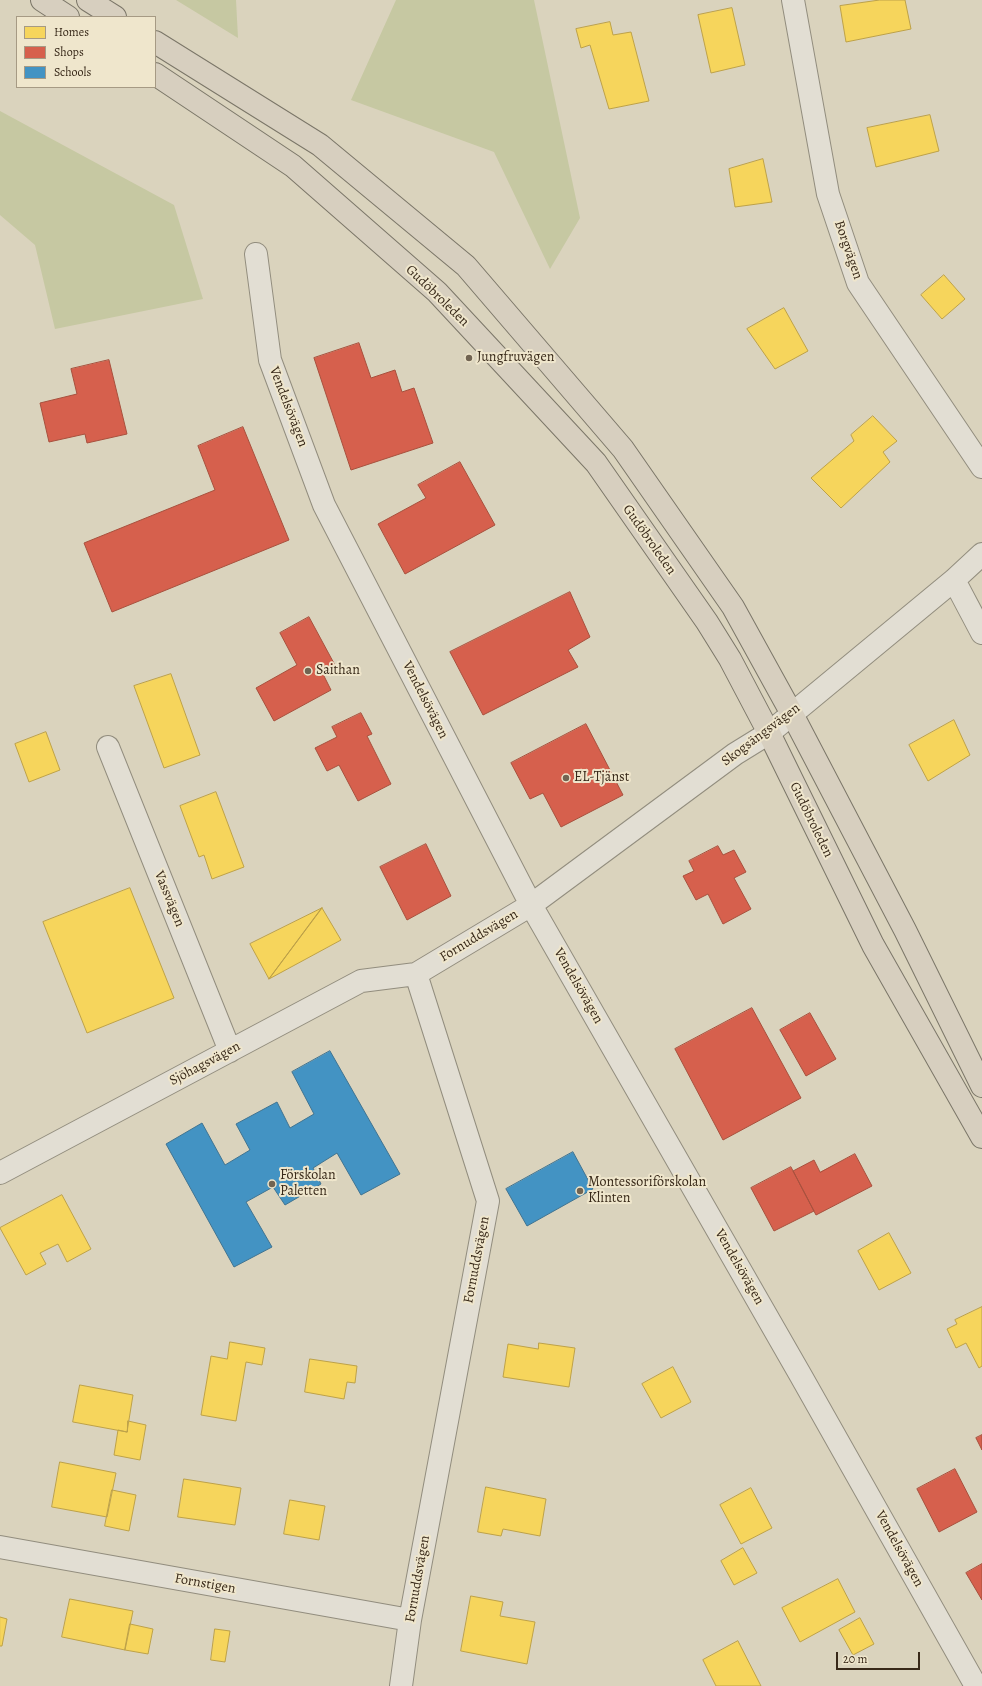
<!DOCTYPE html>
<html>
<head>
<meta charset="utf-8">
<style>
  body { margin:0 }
  #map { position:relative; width:982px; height:1686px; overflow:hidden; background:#dad3bd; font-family:Alegreya,serif }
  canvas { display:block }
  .legend { position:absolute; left:16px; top:16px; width:140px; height:72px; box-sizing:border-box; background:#efe6cc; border:1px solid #a69a84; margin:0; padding:5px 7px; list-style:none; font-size:12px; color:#382919 }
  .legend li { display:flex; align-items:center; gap:8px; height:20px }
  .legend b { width:20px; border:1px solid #a69a84 }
  .scale { position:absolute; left:836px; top:1652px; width:84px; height:18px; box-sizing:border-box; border:2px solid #382919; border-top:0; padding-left:5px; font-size:12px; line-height:14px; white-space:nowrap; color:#382919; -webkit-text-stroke:3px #efe6cc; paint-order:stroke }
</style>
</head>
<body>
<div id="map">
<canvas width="982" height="1686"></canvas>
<ul class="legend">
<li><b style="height:11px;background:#f6d55c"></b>Homes</li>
<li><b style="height:11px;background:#d6604d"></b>Shops</li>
<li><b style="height:11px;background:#4393c3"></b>Schools</li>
</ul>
<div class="scale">20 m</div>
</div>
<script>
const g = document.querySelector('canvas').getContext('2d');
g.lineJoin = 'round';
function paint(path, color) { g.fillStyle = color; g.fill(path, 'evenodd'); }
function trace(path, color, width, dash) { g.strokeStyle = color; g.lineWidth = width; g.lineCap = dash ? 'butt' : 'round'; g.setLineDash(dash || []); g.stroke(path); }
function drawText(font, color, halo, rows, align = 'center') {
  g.font = font + ' Alegreya,serif'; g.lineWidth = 4; g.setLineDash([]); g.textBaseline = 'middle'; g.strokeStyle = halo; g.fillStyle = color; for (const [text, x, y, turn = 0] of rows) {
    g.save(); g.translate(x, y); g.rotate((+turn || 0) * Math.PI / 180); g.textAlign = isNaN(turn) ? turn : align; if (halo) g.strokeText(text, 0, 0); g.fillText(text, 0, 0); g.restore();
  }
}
paint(new Path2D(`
  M 176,0 L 236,0 L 238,38 Z
  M 396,0 L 534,0 L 580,218 L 550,269 L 494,152 L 351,100 Z
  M 0,111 L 174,205 L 203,299 L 55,329 L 35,245 L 0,215 Z`), '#c6c8a2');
const homes = new Path2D(`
  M 880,0 L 905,0 L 911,29 L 846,42 L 840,6 Z
  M 732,8 L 745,65 L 711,73 L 698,15 Z
  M 610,22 L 613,35 L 631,32 L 649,101 L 609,109 L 590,45 L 581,48 L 576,29 Z
  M 930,115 L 939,151 L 876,167 L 867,128 Z
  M 763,159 L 772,202 L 735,207 L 729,169 Z
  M 944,275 L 965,299 L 942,319 L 921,295 Z
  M 784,308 L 808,351 L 775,369 L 747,329 Z
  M 873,416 L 897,441 L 883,452 L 890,462 L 841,508 L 811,478 L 854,441 L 851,435 Z
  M 171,674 L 200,755 L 164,768 L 134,686 Z
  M 954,720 L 970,755 L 928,781 L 909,745 Z
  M 46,732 L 60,770 L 29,782 L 15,744 Z
  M 216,792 L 244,867 L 212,879 L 204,855 L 199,857 L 180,806 Z
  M 130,888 L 174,998 L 87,1033 L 43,922 Z
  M 322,908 L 341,940 L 269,979 Z
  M 322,908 L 269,979 L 250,944 Z
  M 62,1195 L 91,1249 L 67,1262 L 58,1244 L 40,1253 L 46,1264 L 26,1275 L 0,1228 Z
  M 889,1233 L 911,1273 L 879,1290 L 858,1251 Z
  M 982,1307 L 982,1366 L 979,1368 L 966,1343 L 956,1348 L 947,1329 L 957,1324 L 955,1320 Z
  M 230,1342 L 265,1348 L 262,1365 L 246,1362 L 236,1421 L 201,1415 L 211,1356 L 227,1359 Z
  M 539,1343 L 575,1348 L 569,1387 L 503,1377 L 508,1344 L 538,1349 Z
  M 310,1359 L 357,1366 L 355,1383 L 347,1382 L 344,1399 L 305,1392 Z
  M 673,1367 L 691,1402 L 661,1418 L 642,1384 Z
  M 80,1385 L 133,1395 L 127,1432 L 73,1422 Z
  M 128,1421 L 146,1425 L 140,1460 L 114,1455 L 118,1430 L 127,1432 Z
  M 60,1462 L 116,1473 L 107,1517 L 52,1507 Z
  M 184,1479 L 241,1488 L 235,1525 L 178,1517 Z
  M 486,1487 L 546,1499 L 540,1536 L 503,1529 L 501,1536 L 478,1532 Z
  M 751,1488 L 772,1528 L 741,1544 L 720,1505 Z
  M 112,1490 L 136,1495 L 129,1531 L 105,1526 Z
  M 290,1500 L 325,1506 L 319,1540 L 284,1534 Z
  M 743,1548 L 757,1573 L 734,1585 L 721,1561 Z
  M 838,1579 L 855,1612 L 800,1642 L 782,1608 Z
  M 471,1596 L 503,1602 L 500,1616 L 535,1622 L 527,1664 L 461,1651 Z
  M 70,1599 L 133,1611 L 125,1650 L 62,1637 Z
  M 0,1617 L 7,1619 L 2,1646 L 0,1646 Z
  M 860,1618 L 874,1644 L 853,1655 L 839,1630 Z
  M 130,1624 L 153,1629 L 148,1654 L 125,1650 Z
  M 215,1629 L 230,1631 L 225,1662 L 211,1660 Z
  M 738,1641 L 761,1686 L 716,1686 L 703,1660 Z`);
paint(homes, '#f6d55c');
trace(homes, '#bda148', 1);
const shops = new Path2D(`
  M 359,343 L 371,378 L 395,370 L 402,392 L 414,388 L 433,443 L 351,470 L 314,358 Z
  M 109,360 L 127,434 L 87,443 L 85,434 L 49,442 L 40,403 L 77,394 L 71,369 Z
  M 243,427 L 289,540 L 112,612 L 84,543 L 215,490 L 198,446 Z
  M 460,462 L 495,525 L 405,574 L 378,524 L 426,498 L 418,485 Z
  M 570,592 L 590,637 L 568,650 L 578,667 L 483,715 L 450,652 Z
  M 309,617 L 336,667 L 323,674 L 331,690 L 274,721 L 256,688 L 297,665 L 280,633 Z
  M 361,713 L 372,734 L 367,736 L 391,784 L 358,801 L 339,765 L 327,771 L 315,748 L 337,737 L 332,727 Z
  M 586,724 L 623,795 L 561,827 L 543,793 L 530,799 L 511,763 Z
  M 426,844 L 451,896 L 407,920 L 380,867 Z
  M 718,846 L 723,855 L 734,850 L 746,872 L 734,878 L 751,909 L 723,924 L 708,894 L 696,900 L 683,876 L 694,871 L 689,861 Z
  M 752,1008 L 801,1098 L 723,1140 L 675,1049 Z
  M 810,1013 L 836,1059 L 806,1076 L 780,1030 Z
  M 855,1154 L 872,1186 L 816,1215 L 793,1171 L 814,1160 L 820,1172 Z
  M 791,1167 L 814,1211 L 774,1231 L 751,1188 Z
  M 982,1435 L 982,1450 L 976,1438 Z
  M 955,1469 L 977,1512 L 939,1532 L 917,1489 Z
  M 982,1564 L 982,1600 L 966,1573 Z`);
paint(shops, '#d6604d');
trace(shops, '#a7503d', 1);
const schools = new Path2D(`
  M 330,1051 L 400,1174 L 361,1195 L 337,1153 L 313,1168 L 321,1184 L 285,1205 L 273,1187 L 246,1202 L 272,1247 L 234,1267 L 166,1144 L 202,1123 L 225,1165 L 250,1150 L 236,1124 L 277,1102 L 290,1128 L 314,1114 L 292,1072 Z
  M 573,1152 L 593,1189 L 527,1226 L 506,1189 Z`);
paint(schools, '#4393c3');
trace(schools, '#407390', 1);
const minor = new Path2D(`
  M 793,0 L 828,194 L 858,283 L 982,467
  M 256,254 L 270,360 L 324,505 L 531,905 L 801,1376 L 976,1686
  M 954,580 L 982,633
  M 108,747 L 230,1051
  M 0,1173 L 361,981 L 416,974
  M 0,1547 L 410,1620
  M 401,1686 L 410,1620 L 488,1201 L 416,974 L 531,905 L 735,754 L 769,733 L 954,580 L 982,554`);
const major = new Path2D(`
  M 42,0 L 68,17
  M 88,0 L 115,17
  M 155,42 L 320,145 L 466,266 L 623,449 L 733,607 L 792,714 L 905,930 L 982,1086
  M 155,74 L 293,166 L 437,292 L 596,463 L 707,622 L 730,659 L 769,733 L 873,945 L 982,1137`);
trace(minor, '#928d7e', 24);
trace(major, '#7b7668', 24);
trace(minor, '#e2ded3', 22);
trace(major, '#d7cfbf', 22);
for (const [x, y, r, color] of [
  [469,358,4,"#716452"],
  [308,671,4,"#716452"],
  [566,778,4,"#716452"],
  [272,1184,4,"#716452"],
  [580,1191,4,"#716452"]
]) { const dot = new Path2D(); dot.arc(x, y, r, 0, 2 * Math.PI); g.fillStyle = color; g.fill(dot); trace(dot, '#efe6cc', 1.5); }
drawText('14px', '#382919', '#efe6cc', [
  ["Borgvägen",848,250,71],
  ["Gudöbroleden",437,296,44],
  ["Vendelsövägen",288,407,69],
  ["Gudöbroleden",649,540,55],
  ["Vendelsövägen",425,700,63],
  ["Skogsängsvägen",761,735,-37],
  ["Gudöbroleden",811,820,64],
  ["Vassvägen",169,899,68],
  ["Fornuddsvägen",479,936,-31],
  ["Vendelsövägen",578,986,60],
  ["Sjöhagsvägen",205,1064,-28],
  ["Fornuddsvägen",477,1260,-79],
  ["Vendelsövägen",739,1267,60],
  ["Vendelsövägen",899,1549,61],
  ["Fornuddsvägen",418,1579,-80],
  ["Fornstigen",205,1584,10]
]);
drawText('14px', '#382919', '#efe6cc', [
  ["Jungfruvägen",477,358],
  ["Saithan",316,671],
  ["EL-Tjänst",574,778],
  ["Förskolan",280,1176],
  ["Paletten",280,1192],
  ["Montessoriförskolan",588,1183],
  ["Klinten",588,1199]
], 'left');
</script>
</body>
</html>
